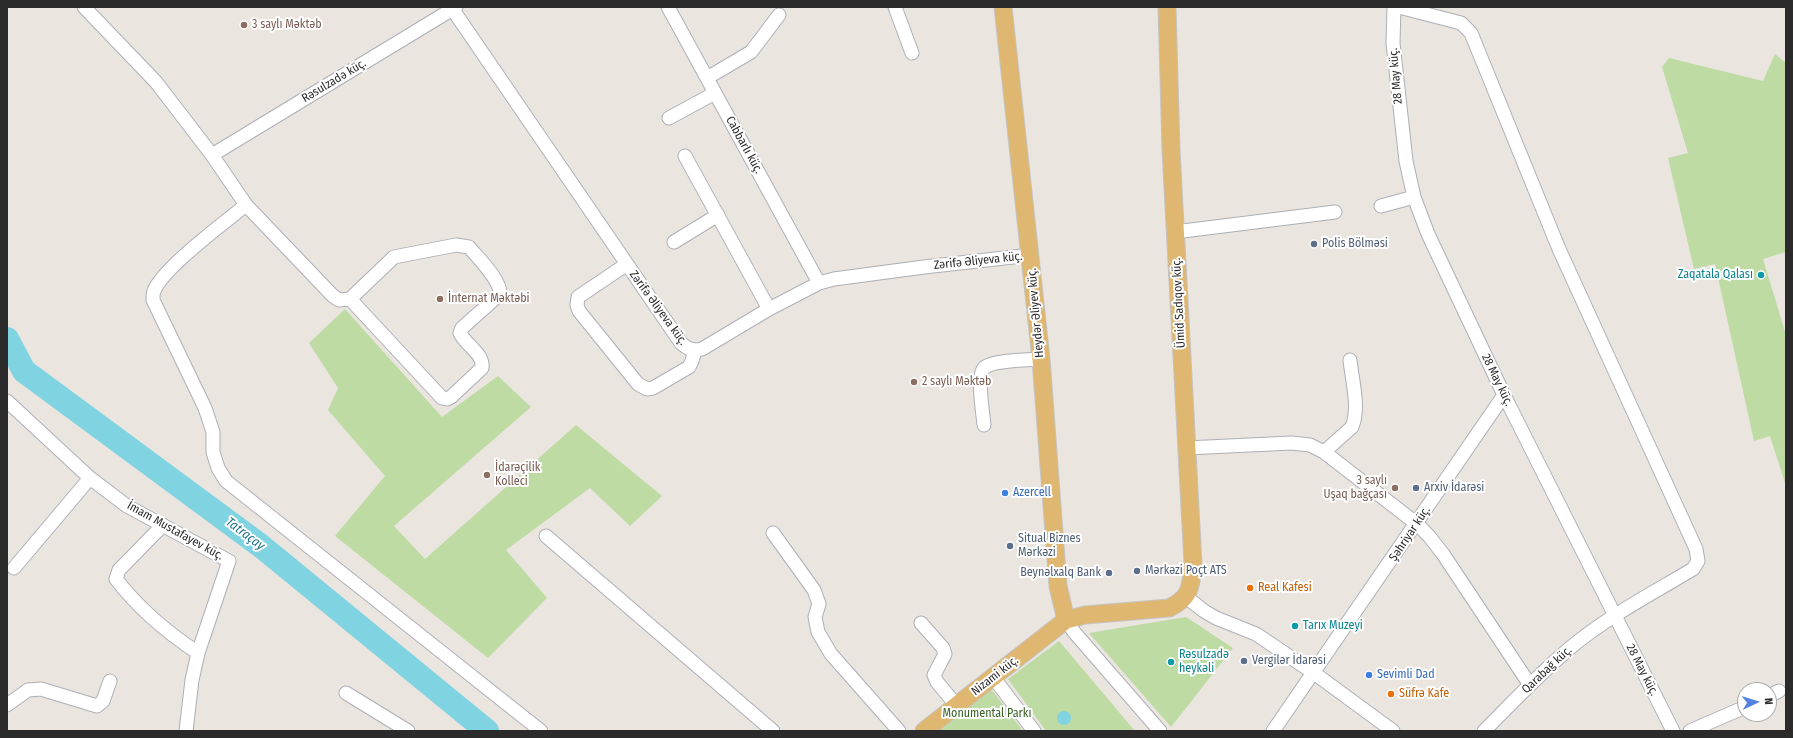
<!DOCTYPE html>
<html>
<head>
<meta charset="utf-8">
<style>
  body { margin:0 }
  #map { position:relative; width:1793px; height:738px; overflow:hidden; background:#ebe5e0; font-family:"Fira Sans Condensed",sans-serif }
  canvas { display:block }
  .frame { position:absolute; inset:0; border:8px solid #2b2b2b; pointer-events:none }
  .north { position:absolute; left:1737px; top:682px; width:40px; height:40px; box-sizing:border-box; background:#fff; border:1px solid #aaa; border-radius:50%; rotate:86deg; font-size:11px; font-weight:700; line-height:16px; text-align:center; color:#2b2b2b }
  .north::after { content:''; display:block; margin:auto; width:14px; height:18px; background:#5482e3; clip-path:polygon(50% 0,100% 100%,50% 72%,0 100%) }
</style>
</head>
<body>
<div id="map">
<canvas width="1793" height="738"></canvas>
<div class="frame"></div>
<div class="north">N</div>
</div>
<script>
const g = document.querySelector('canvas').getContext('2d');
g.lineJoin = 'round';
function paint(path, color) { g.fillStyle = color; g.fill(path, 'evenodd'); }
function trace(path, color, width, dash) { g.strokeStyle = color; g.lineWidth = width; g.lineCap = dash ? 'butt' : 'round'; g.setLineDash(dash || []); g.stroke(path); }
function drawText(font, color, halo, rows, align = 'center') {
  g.font = font + ' "Fira Sans Condensed",sans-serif'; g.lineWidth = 4; g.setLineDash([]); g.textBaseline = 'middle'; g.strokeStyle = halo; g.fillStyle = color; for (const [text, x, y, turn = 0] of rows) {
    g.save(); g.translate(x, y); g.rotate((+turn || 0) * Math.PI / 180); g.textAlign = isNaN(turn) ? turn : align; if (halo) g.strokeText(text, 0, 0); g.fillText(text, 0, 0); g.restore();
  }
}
paint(new Path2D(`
  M 1775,54 L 1786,63 L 1786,252 L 1763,259 L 1786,335 L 1786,486 L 1770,436 L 1754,441 L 1715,264 L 1694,269 L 1668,158 L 1688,153 L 1662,67 L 1669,58 L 1763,81 Z
  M 345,309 L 442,417 L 498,376 L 531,407 L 394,526 L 425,559 L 576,425 L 662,496 L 630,526 L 590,488 L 506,550 L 547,598 L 488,658 L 335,536 L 385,476 L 328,410 L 338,388 L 309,343 Z
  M 1186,617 L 1233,648 L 1171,727 L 1089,633 Z
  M 1059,641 L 1135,731 L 1046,731 L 1008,679 Z
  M 991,689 L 1023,731 L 937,731 L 987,692 Z`), '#bddba3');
paint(new Path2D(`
  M1057 718a7 7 0 1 1 14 0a7 7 0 1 1-14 0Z`), '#80d3e0');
trace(new Path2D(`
  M 7,339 L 24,371 L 261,546 L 487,731`), '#80d3e0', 24);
const minor = new Path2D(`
  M 84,7 L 156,82 L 212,155 L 246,205 L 333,296 L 339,300 L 350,299 L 394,257 L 456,245 L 469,247 C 478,258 501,280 500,294 L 462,328 L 460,333 C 466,346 484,353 482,368 L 451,397 L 447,399 L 442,398 L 350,299
  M 451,7 L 681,343 C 688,349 692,351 702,349 L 769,309 L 819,283 L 834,279 L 924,267 L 1031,255
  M 668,7 L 819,283
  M 895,7 L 912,53
  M 1394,7 L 1393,43 L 1406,161 L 1414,197 L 1428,234 L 1504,395 L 1673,731
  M 1399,7 L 1461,23 L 1471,33 L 1559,249 L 1696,549 L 1698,561 L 1693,569 C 1651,594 1607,617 1570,648 C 1539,674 1512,703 1484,731
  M 707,78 L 751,52 L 779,15
  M 669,118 L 715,93
  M 212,155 L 456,7
  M 685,156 L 769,309
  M 246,205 C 225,222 162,269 154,291 C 153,293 153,297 153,300 L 205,408 L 213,432 L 213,452 L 218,468 L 226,481 L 541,731
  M 1381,206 L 1414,197
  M 1175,232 L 1335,212
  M 674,242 L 718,215
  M 627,264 L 578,297 L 577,305 L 579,311 L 638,384 L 647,389 L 653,388 L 689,367 L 692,361 L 695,350
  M 7,401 L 90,478 L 127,506 L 229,561 L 198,653 L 192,680 L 186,731
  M 984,425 C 983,413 976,374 985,367 C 995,360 1028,360 1041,359
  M 1186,448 L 1292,443 L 1310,445 L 1324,452 L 1417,524 L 1429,536 L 1443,554 L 1530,685
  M 1324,452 L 1352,427 C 1360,407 1352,381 1350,360
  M 163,525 L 119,570 L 116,579 C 138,608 168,633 198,653
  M 773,533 L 814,590 L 819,604 L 815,617 L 818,632 L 831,654 L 899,731
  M 546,536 L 773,731
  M 14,568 L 90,478
  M 1186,597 L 1204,611 L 1216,618 L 1256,634 L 1314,673 L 1393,731
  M 1066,620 L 1074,632 L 1160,731
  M 921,623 L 943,648 L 945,654 L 934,675 L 937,682 L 957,706
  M 993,677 L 1034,731
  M 346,693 L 408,731
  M 1769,696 L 1779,691
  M 7,705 L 28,690 L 41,689 L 97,706 L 103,701 L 110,681
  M 1273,731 L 1504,395
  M 1690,731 L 1745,707`);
const major = new Path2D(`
  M 1003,7 L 1041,359 L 1058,586 L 1066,620
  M 924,731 L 1066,620 L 1085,615 L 1169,608 C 1191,598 1191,586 1193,564 L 1171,150 L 1167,7`);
trace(minor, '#acafb6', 15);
trace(major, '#c4c4c4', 19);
trace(minor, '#fff', 13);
trace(major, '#dfb770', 17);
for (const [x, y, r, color] of [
  [244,25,4,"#8d6e63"],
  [1314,244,4,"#5c6f8a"],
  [1761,275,4,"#0f9aa8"],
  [440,299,4,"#8d6e63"],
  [914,382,4,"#8d6e63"],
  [487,475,4,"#8d6e63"],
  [1395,488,4,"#8d6e63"],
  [1416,488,4,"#5c6f8a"],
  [1005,493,4,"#3f7fe0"],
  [1010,546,4,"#5c6f8a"],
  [1137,571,4,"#5c6f8a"],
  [1109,573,4,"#5c6f8a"],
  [1250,588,4,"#e8710a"],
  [1295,626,4,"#0f9aa8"],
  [1244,661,4,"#5c6f8a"],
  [1171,662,4,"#0f9aa8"],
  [1369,675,4,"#3f7fe0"],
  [1391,694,4,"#e8710a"]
]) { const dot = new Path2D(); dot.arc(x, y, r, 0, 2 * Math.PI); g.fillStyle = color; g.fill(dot); trace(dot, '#fff', 1.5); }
drawText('12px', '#785e54', '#fff', [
  ["3 saylı Məktəb",252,25],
  ["İnternat Məktəbi",448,299],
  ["2 saylı Məktəb",922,382],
  ["İdarəçilik",495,468],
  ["Kolleci",495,482],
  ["3 saylı",1387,481,"right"],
  ["Uşaq bağçası",1387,495,"right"]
], 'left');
drawText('12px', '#2b2b2b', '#fff', [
  ["28 May küç.",1396,76,-95],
  ["Rəsulzadə küç.",334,81,-31],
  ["Cabbarlı küç.",744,145,61],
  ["Zərifə Əliyeva küç.",978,261,-6],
  ["Ümid Sadıqov küç.",1179,303,-93],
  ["Zərifə Əliyeva küç.",658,308,54],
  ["Heydər Əliyev küç.",1036,313,-95],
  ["28 May küç.",1497,380,64],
  ["İmam Mustafayev küç.",175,531,29],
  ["Şəhriyar küç.",1410,534,-56],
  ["Qarabağ küç.",1547,670,-43],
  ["28 May küç.",1642,670,63],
  ["Nizami küç.",995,676,-38]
]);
drawText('12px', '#4e5e75', '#fff', [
  ["Polis Bölməsi",1322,244],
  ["Arxiv İdarəsi",1424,488],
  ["Situal Biznes",1018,539],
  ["Mərkəzi",1018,553],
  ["Mərkəzi Poçt ATS",1145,571],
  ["Beynəlxalq Bank",1101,573,"right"],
  ["Vergilər İdarəsi",1252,661]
], 'left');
drawText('12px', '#0d838f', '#fff', [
  ["Zaqatala Qalası",1753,275,"right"],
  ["Tarıx Muzeyi",1303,626],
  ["Rəsulzadə",1179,655],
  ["heykəli",1179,669]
], 'left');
drawText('12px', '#366cbe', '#fff', [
  ["Azercell",1013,493],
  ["Sevimli Dad",1377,675]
], 'left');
drawText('12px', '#c56008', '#fff', [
  ["Real Kafesi",1258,588],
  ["Süfrə Kafe",1399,694]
], 'left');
drawText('12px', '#386024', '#fff', [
  ["Monumental Parkı",987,714]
]);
drawText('italic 13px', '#1f758c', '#fff', [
  ["Tatraçay",245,534,37]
]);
</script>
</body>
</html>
